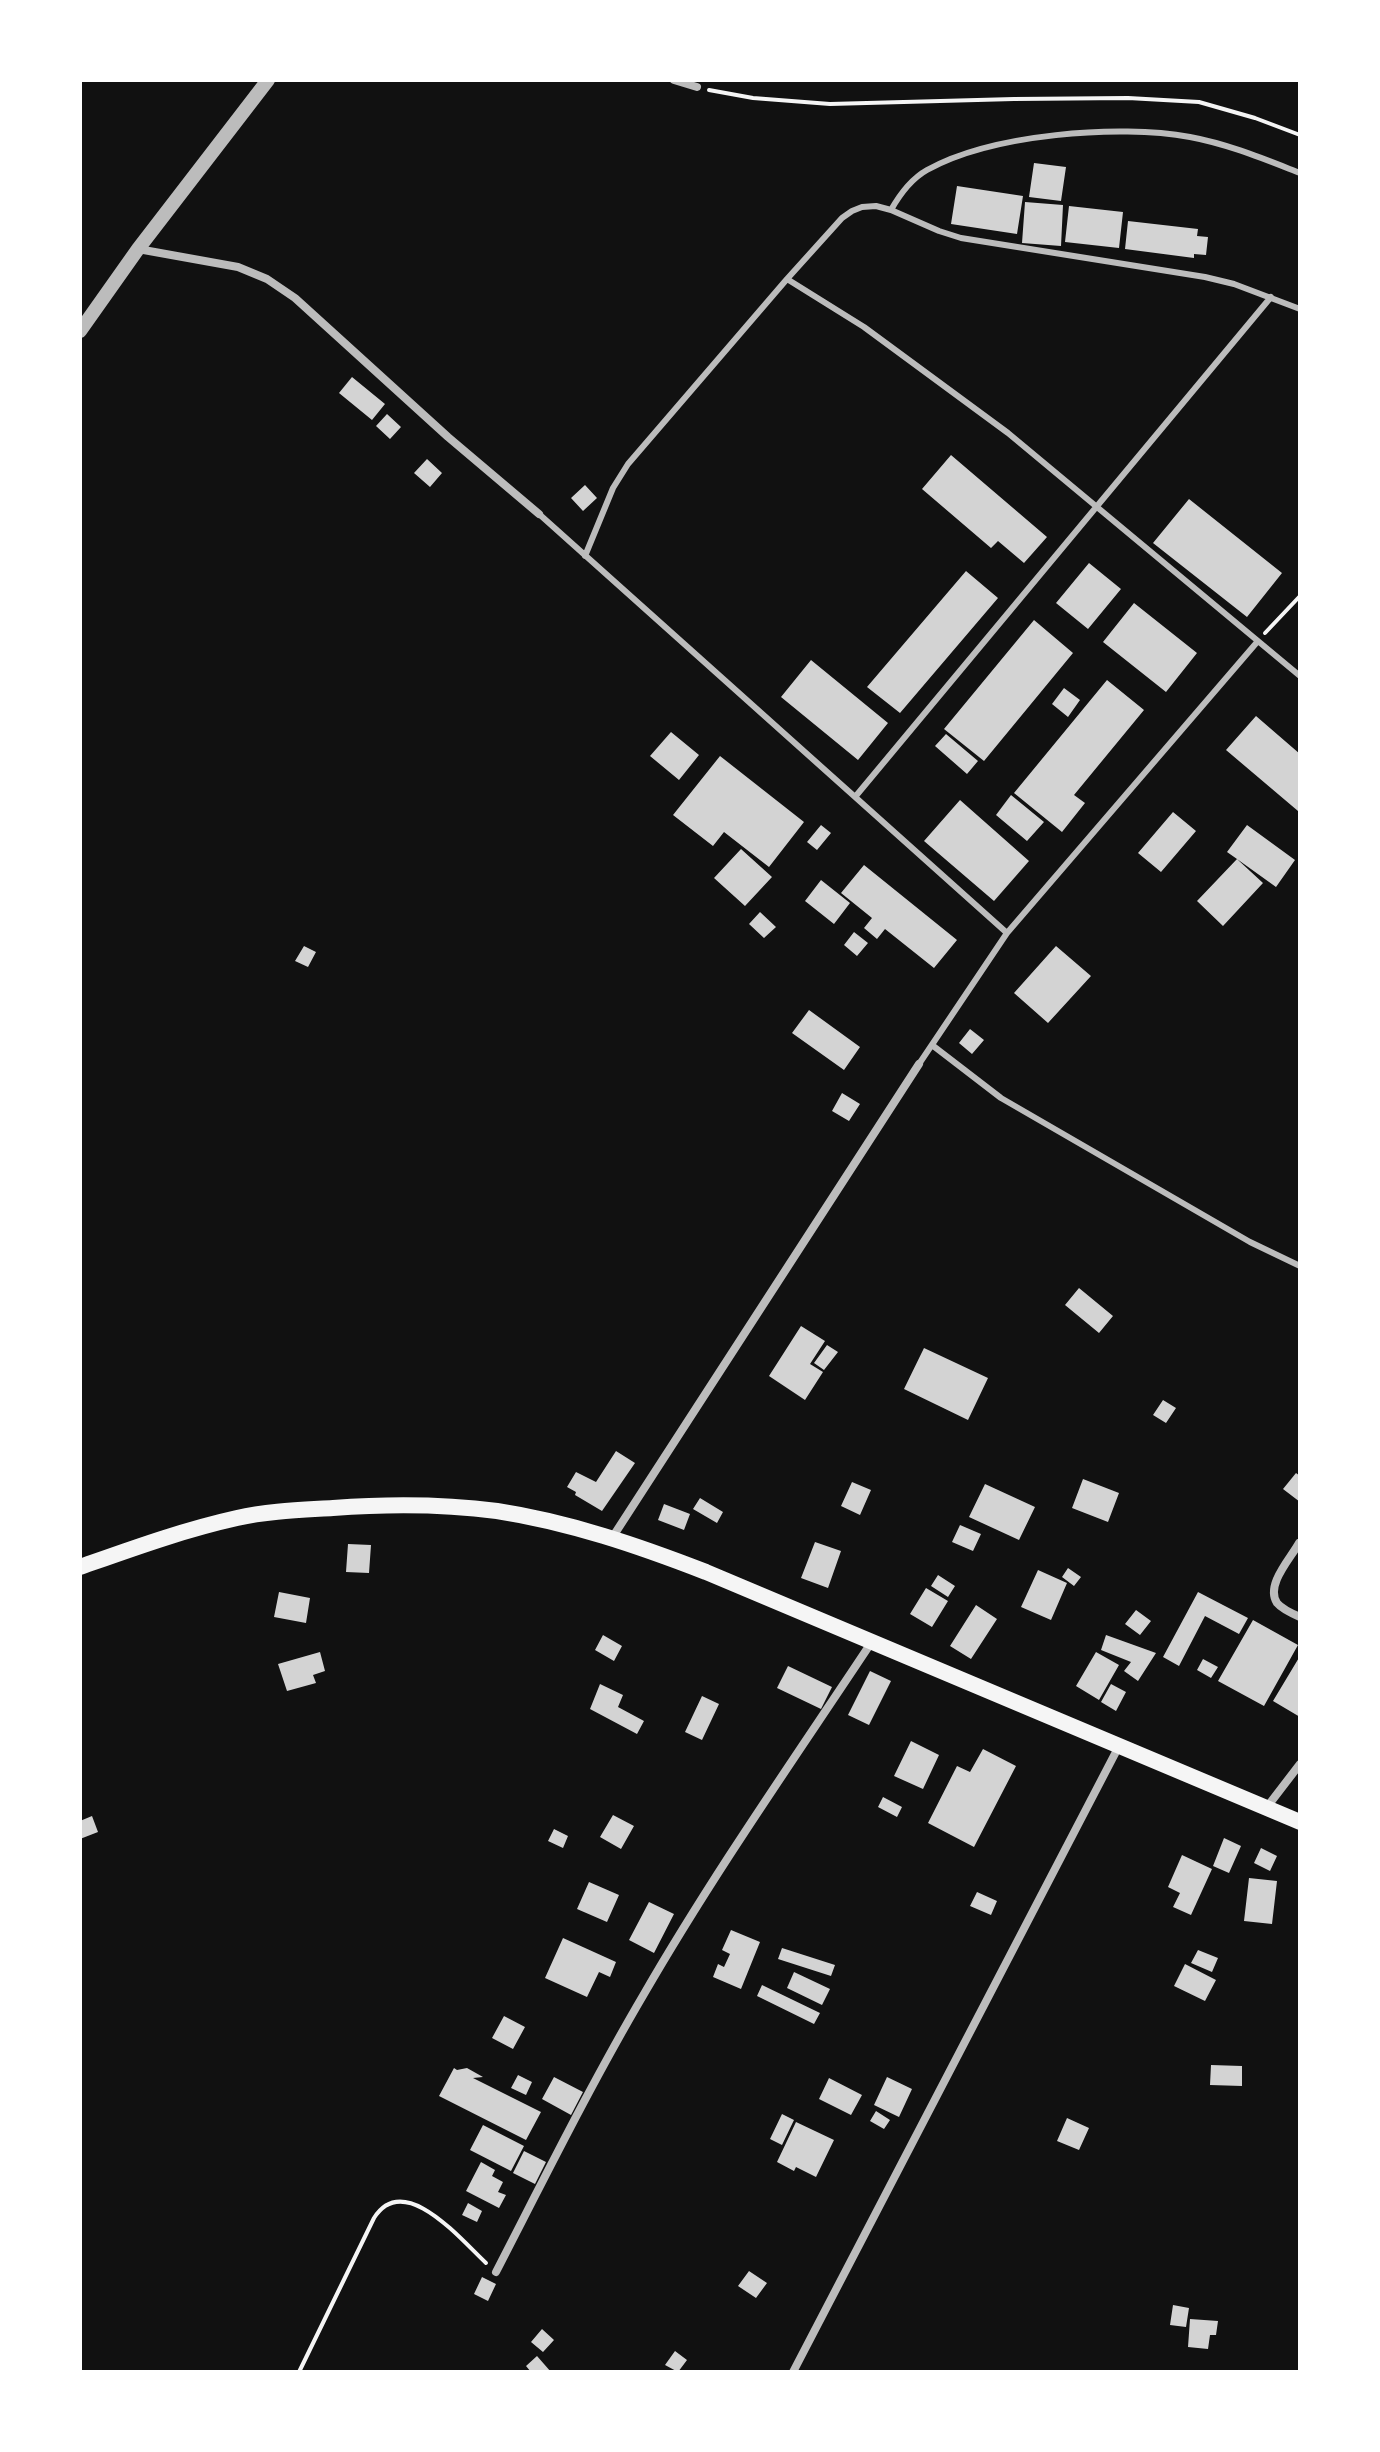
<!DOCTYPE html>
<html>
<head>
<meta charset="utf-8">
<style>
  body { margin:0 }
  #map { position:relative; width:1380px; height:2452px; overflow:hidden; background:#111; font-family:"Varela Round",sans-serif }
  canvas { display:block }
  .frame { position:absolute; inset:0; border:82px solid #fff; pointer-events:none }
</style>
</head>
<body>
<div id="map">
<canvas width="1380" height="2452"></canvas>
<div class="frame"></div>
</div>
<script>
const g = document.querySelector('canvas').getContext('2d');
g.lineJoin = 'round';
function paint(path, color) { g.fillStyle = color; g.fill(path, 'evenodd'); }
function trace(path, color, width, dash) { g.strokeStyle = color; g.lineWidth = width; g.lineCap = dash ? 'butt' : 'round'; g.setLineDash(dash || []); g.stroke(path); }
paint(new Path2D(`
  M 1034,163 L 1066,167 L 1061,201 L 1029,197 Z
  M 957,186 L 1023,196 L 1017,234 L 951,224 Z
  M 1025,202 L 1063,205 L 1061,246 L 1022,243 Z
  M 1069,206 L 1123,212 L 1119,248 L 1065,242 Z
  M 1128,221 L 1198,229 L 1197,236 L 1208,237 L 1206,255 L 1194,254 L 1194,258 L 1125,249 Z
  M 352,377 L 385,404 L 372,420 L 339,393 Z
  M 387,414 L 401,427 L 390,439 L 376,426 Z
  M 951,455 L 1047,537 L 1024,563 L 998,541 L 991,548 L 922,489 Z
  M 427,459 L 442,473 L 430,487 L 414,473 Z
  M 585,485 L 597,498 L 583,511 L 571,498 Z
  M 1189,499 L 1282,573 L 1247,617 L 1153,543 Z
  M 1089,563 L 1121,589 L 1088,629 L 1056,603 Z
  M 966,571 L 998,598 L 900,713 L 867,687 Z
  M 1134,603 L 1197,653 L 1166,692 L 1103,642 Z
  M 1034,620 L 1073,653 L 984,761 L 944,729 Z
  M 811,660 L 888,723 L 858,760 L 781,697 Z
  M 1107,680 L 1144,710 L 1074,795 L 1085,803 L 1062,832 L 1014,793 Z
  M 1064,688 L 1080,700 L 1068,717 L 1052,704 Z
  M 1256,716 L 1300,754 L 1300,809 L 1298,811 L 1226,750 Z
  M 671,732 L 699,755 L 679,780 L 650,756 Z
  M 946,734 L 978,761 L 967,774 L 935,746 Z
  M 720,756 L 804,822 L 769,867 L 724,832 L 713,846 L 673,815 Z
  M 1011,795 L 1044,822 L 1027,841 L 996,815 Z
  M 960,800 L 1029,861 L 994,901 L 924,841 Z
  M 1173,812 L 1196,831 L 1161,872 L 1138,853 Z
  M 821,825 L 831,833 L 817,850 L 807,842 Z
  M 1247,825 L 1295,860 L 1276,887 L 1237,859 L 1263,883 L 1223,926 L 1197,901 L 1237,859 L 1227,852 Z
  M 741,849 L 772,877 L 745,906 L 714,878 Z
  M 864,865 L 957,940 L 934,968 L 885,929 L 877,939 L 864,928 L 872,918 L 841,893 Z
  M 821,880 L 850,903 L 834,924 L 805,901 Z
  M 760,912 L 776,927 L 764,938 L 749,924 Z
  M 854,932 L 868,943 L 857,956 L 844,945 Z
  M 304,946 L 316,952 L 308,967 L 295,961 Z
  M 1056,946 L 1091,976 L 1048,1023 L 1014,993 Z
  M 809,1010 L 860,1047 L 844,1070 L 792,1033 Z
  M 970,1029 L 984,1040 L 972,1054 L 959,1043 Z
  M 842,1093 L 860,1104 L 849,1121 L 832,1111 Z
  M 1079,1288 L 1113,1316 L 1099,1333 L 1065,1305 Z
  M 801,1326 L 825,1341 L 810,1364 L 823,1372 L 805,1400 L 769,1376 Z
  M 827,1345 L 838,1352 L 824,1370 L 814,1363 Z
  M 924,1348 L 988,1378 L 968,1420 L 904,1389 Z
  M 1163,1400 L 1176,1408 L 1166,1423 L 1153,1415 Z
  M 616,1451 L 635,1463 L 602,1511 L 575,1495 L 576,1492 L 567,1487 L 576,1472 L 596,1482 Z
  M 1296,1473 L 1300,1476 L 1300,1502 L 1283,1489 Z
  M 1083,1479 L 1119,1493 L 1108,1522 L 1072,1508 Z
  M 852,1482 L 871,1490 L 860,1515 L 841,1506 Z
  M 985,1484 L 1035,1507 L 1019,1540 L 969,1517 Z
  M 700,1498 L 723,1512 L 717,1523 L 693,1509 Z
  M 664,1504 L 690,1514 L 684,1530 L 658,1520 Z
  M 960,1525 L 981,1534 L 973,1551 L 952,1542 Z
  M 815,1542 L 841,1551 L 828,1588 L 801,1578 Z
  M 348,1544 L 371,1545 L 369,1573 L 346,1572 Z
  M 1068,1568 L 1081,1577 L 1074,1586 L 1062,1577 Z
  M 1038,1570 L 1067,1583 L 1051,1620 L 1021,1607 Z
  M 938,1575 L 955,1586 L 948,1597 L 931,1586 Z
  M 926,1588 L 948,1601 L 932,1627 L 910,1614 Z
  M 279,1592 L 310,1598 L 306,1623 L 274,1617 Z
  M 1198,1592 L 1248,1618 L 1239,1634 L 1205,1616 L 1179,1666 L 1163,1657 Z
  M 976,1605 L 997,1619 L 971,1659 L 950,1646 Z
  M 1136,1610 L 1151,1621 L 1140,1635 L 1125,1624 Z
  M 1253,1620 L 1298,1645 L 1264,1706 L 1218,1681 Z
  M 603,1635 L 622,1646 L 614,1661 L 595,1650 Z
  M 1106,1635 L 1156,1653 L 1138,1681 L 1124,1671 L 1131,1662 L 1101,1650 Z
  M 320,1652 L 325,1671 L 313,1675 L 316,1683 L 287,1691 L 278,1664 Z
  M 1096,1652 L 1119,1665 L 1099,1700 L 1076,1686 Z
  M 1300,1656 L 1300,1717 L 1273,1701 Z
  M 1203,1659 L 1218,1667 L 1211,1678 L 1197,1670 Z
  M 788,1666 L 832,1687 L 821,1709 L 777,1688 Z
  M 870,1671 L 891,1681 L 869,1725 L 848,1715 Z
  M 600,1684 L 623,1695 L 618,1707 L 644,1721 L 637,1734 L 590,1709 Z
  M 1111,1684 L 1126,1692 L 1116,1711 L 1101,1702 Z
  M 702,1696 L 719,1704 L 702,1740 L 685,1732 Z
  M 911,1741 L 939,1755 L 923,1789 L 894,1776 Z
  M 983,1749 L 1016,1766 L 974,1847 L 928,1823 L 957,1766 L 970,1772 Z
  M 883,1797 L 902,1807 L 897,1817 L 878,1807 Z
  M 613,1815 L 634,1826 L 621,1849 L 600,1837 Z
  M 92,1816 L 98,1832 L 80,1839 L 80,1821 Z
  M 554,1829 L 568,1836 L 563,1848 L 548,1841 Z
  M 1224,1838 L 1241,1846 L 1229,1873 L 1213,1866 Z
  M 1261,1848 L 1277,1856 L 1270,1871 L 1254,1863 Z
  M 1182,1855 L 1212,1869 L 1191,1915 L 1173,1907 L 1180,1893 L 1168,1887 Z
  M 1249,1878 L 1277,1881 L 1272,1924 L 1244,1921 Z
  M 589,1882 L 619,1895 L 607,1922 L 577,1909 Z
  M 977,1892 L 997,1901 L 991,1915 L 970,1906 Z
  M 649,1902 L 674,1914 L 654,1953 L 629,1940 Z
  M 731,1930 L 760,1942 L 741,1989 L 713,1977 L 718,1964 L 724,1967 L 730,1954 L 722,1950 Z
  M 563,1938 L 616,1962 L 610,1977 L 599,1972 L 587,1997 L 545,1978 Z
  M 782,1948 L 835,1965 L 831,1976 L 778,1959 Z
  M 1198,1950 L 1218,1958 L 1212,1972 L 1191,1963 Z
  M 1185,1964 L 1216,1980 L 1205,2001 L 1174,1986 Z
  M 794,1972 L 830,1989 L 822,2005 L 787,1988 Z
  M 762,1985 L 820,2013 L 814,2024 L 757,1996 Z
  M 504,2016 L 525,2027 L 513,2049 L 492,2038 Z
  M 1211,2065 L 1242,2066 L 1242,2086 L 1210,2085 Z
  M 454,2068 L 457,2070 L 467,2068 L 483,2077 L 473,2078 L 541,2112 L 526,2140 L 439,2096 Z
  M 518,2075 L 532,2082 L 526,2095 L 511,2088 Z
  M 554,2077 L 583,2092 L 571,2115 L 542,2099 Z
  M 887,2077 L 912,2089 L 899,2117 L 874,2105 Z
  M 829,2078 L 862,2095 L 851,2115 L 819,2099 Z
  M 876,2111 L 890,2120 L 884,2129 L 870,2121 Z
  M 782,2114 L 794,2120 L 782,2145 L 770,2139 Z
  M 1067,2118 L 1089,2128 L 1079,2150 L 1057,2141 Z
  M 796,2122 L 834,2140 L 816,2177 L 796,2167 L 794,2171 L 777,2162 Z
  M 483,2125 L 524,2146 L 511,2171 L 470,2150 Z
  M 524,2151 L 546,2162 L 535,2184 L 513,2173 Z
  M 481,2162 L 495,2170 L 492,2176 L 503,2182 L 498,2192 L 506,2195 L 499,2208 L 466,2191 Z
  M 468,2203 L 482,2211 L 477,2222 L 462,2215 Z
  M 749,2271 L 767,2283 L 756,2298 L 738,2286 Z
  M 482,2277 L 496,2284 L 488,2301 L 474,2294 Z
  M 1173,2305 L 1189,2308 L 1186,2327 L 1170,2325 Z
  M 1190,2319 L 1218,2321 L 1216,2335 L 1210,2335 L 1208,2349 L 1188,2347 Z
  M 542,2329 L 554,2340 L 543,2352 L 531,2342 Z
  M 675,2351 L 687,2360 L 678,2372 L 665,2365 Z
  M 537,2356 L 551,2372 L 531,2372 L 526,2366 Z`), '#d3d3d3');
trace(new Path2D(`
  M 709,90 L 753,98 L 830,104 L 1014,99 L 1128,98 L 1199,102 L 1255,118 L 1300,135
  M 1265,633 L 1300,596
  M 299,2372 L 374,2218 C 404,2170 461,2240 486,2263`), '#f5f5f5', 4);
trace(new Path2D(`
  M 891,210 C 900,194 911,179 927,170 C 992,134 1118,124 1190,137 C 1228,144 1264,159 1300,173
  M 787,279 L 864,327 L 1008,433 L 1300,676
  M 539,514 L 1007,933
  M 585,556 L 613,488 L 628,464 L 787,279 L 842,218 L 852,211 L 862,207 L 876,206 L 891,210 L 939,231 L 961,238 L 1205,277 L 1234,284 L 1300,309
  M 855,797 L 1271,297
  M 932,1045 L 1001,1098 L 1250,1242 L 1300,1266
  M 919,1064 L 1007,933 L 1258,641`), '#bcbcbc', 6);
trace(new Path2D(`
  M 674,80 L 697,87
  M 138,249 L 238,267 L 267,279 L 295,298 L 448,437 L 539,514
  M 612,1538 L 919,1064
  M 1299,1543 C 1291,1558 1265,1585 1277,1603 C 1282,1609 1293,1614 1300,1617
  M 1267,1807 L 1300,1764
  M 496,2272 C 544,2179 591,2084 644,1994 C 714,1873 794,1759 871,1643
  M 793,2372 L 1119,1746`), '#bcbcbc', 8);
trace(new Path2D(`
  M 80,331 L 138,249 L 268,80`), '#bcbcbc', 14);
trace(new Path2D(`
  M 80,1567 C 131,1549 183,1530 237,1518 C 268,1511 301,1510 333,1508 C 387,1504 443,1504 497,1511 C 569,1522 639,1546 706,1572 L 1300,1822`), '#f5f5f5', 16);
</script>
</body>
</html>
